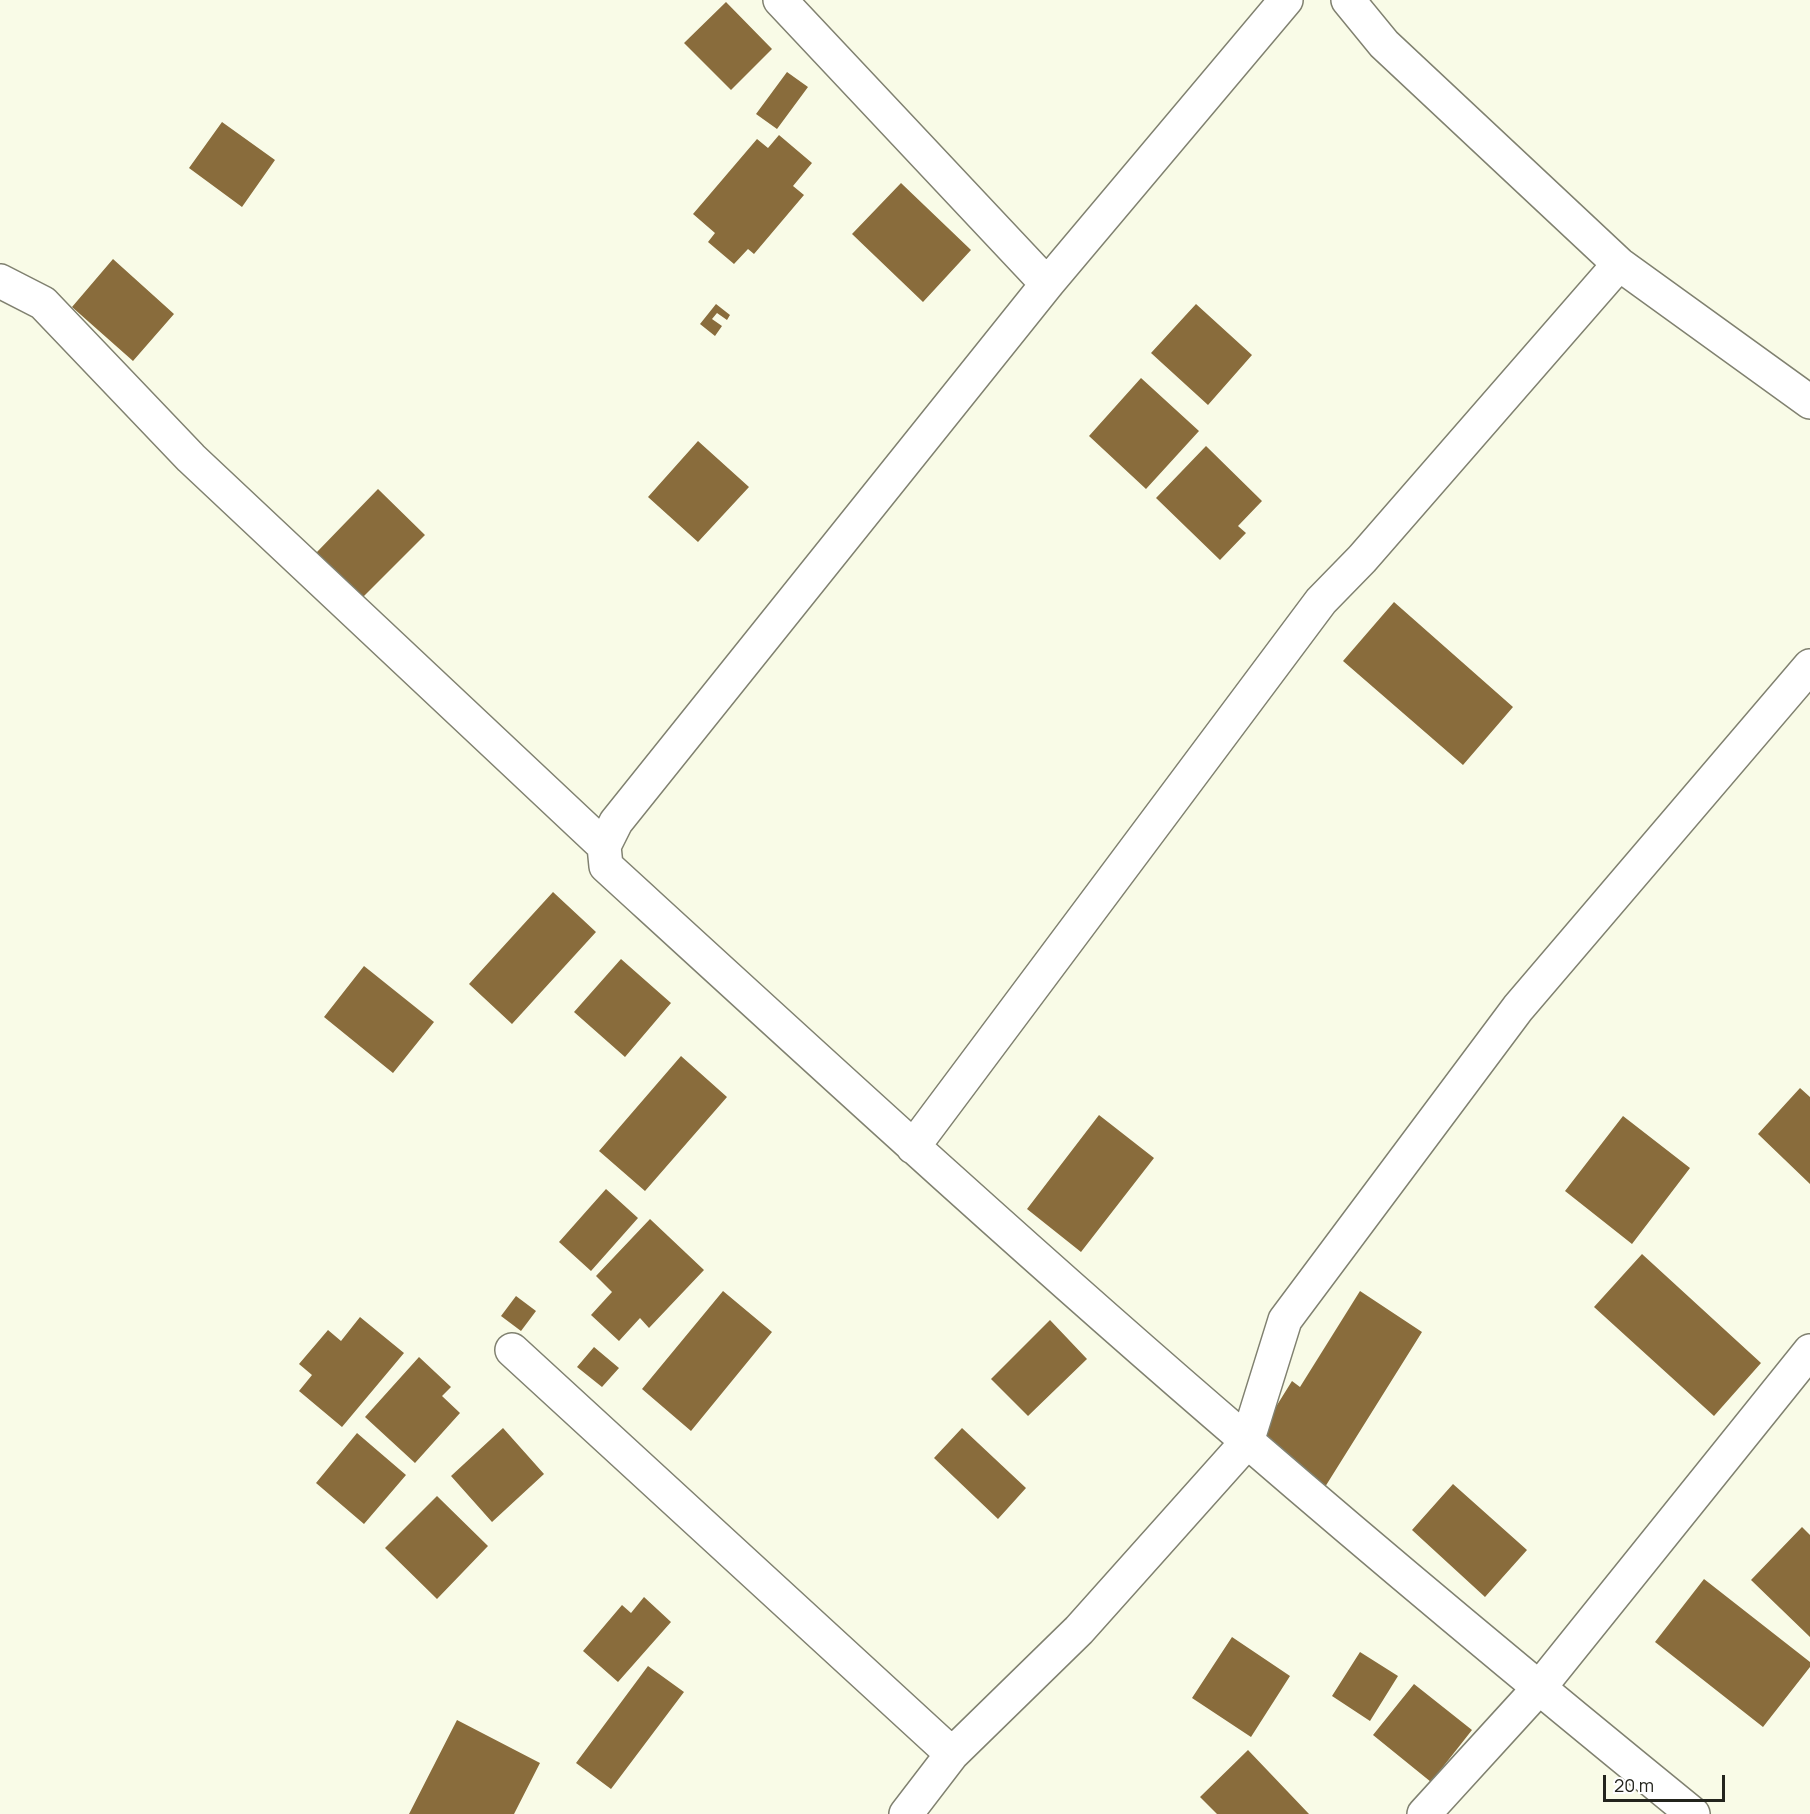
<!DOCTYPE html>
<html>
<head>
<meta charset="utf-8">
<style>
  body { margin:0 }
  #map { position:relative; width:1810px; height:1814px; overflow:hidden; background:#f9fbe7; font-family:Manrope,sans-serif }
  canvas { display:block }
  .scale { position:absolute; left:1603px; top:1775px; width:122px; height:27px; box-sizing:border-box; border:3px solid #23241d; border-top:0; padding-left:8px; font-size:18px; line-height:21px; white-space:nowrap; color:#23241d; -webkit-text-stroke:4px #fff; paint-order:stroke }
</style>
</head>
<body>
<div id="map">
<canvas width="1810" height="1814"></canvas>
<div class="scale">20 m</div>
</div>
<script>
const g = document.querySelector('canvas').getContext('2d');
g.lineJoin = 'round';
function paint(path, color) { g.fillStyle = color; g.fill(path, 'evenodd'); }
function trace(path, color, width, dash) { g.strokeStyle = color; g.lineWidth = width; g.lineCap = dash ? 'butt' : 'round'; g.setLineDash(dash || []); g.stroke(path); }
paint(new Path2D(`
  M 726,2 L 772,49 L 731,90 L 684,43 Z
  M 787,72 L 808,87 L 777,129 L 756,114 Z
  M 222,122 L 275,160 L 242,207 L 189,168 Z
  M 779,135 L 812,163 L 793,186 L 804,195 L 754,254 L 748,249 L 734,264 L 708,242 L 715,233 L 693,214 L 757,139 L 768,148 Z
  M 901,183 L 971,250 L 923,302 L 852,234 Z
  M 113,259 L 174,314 L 133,361 L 72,307 Z
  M 716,304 L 730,315 L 727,320 L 717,313 L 712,319 L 722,326 L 715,336 L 700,324 Z
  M 1196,304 L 1252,355 L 1208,405 L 1151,353 Z
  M 1141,378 L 1199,431 L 1146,489 L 1089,436 Z
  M 698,441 L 749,487 L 698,542 L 648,497 Z
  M 1206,446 L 1262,501 L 1238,526 L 1246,533 L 1220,560 L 1156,498 Z
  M 378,489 L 425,535 L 361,599 L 316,553 Z
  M 1394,602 L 1513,707 L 1463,765 L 1343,661 Z
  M 553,892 L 596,932 L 512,1024 L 469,984 Z
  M 621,959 L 671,1003 L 625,1057 L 574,1012 Z
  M 364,966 L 434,1022 L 393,1073 L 324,1017 Z
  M 681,1056 L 727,1097 L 645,1191 L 599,1151 Z
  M 1800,1088 L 1810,1097 L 1810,1184 L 1758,1134 Z
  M 1099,1115 L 1154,1158 L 1081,1252 L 1027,1209 Z
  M 1623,1116 L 1690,1168 L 1632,1244 L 1565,1191 Z
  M 606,1189 L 638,1218 L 591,1271 L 559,1242 Z
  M 650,1219 L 704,1270 L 649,1328 L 640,1318 L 619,1341 L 591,1315 L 612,1292 L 596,1276 Z
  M 1642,1254 L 1761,1363 L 1714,1416 L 1594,1307 Z
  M 723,1291 L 772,1332 L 691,1431 L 642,1389 Z
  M 1360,1291 L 1422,1332 L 1325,1487 L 1254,1442 L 1292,1381 L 1300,1387 Z
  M 516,1296 L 536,1311 L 521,1331 L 501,1316 Z
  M 360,1317 L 404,1353 L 342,1427 L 299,1391 L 312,1375 L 299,1364 L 328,1330 L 341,1341 Z
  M 1050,1320 L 1087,1359 L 1028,1416 L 991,1379 Z
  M 594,1347 L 619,1368 L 602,1387 L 577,1367 Z
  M 419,1357 L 451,1387 L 442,1396 L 460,1413 L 415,1463 L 365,1417 Z
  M 503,1428 L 544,1474 L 492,1522 L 451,1476 Z
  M 962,1428 L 1026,1488 L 998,1519 L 934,1458 Z
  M 357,1433 L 406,1475 L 364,1524 L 316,1483 Z
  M 1453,1484 L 1527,1550 L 1485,1597 L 1412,1530 Z
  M 437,1496 L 488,1546 L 437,1599 L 385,1548 Z
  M 1802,1527 L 1810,1535 L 1810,1637 L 1751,1580 Z
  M 1704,1579 L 1810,1662 L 1810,1667 L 1763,1727 L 1655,1642 Z
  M 644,1597 L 671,1622 L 618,1682 L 583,1651 L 622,1605 L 631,1613 Z
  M 1232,1637 L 1290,1676 L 1251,1737 L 1192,1698 Z
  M 1360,1652 L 1398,1676 L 1370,1721 L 1332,1696 Z
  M 648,1666 L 684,1692 L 611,1789 L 576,1763 Z
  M 1414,1684 L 1472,1730 L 1431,1782 L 1373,1735 Z
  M 457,1720 L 540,1763 L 514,1814 L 409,1814 Z
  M 1248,1750 L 1309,1814 L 1217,1814 L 1200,1797 Z`), '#896c3c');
const street = new Path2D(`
  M 780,0 L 1047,284
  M 1286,0 L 1047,284 L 616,822 L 604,846 L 606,866 C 818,1060 1030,1255 1248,1442 C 1394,1568 1543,1692 1693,1814
  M 1348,0 L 1384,44 L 1619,264 L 1810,402
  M 0,281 L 43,303 L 191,458 L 604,846
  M 913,1147 L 1321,601 L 1362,559 L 1619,264
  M 512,1350 L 952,1754
  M 906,1814 L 952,1754 L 1079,1630 L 1247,1442 L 1285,1320 L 1518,1008 L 1810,666
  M 1424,1814 L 1539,1688 L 1810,1351`);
trace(street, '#808170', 36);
trace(street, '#fff', 33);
</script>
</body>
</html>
